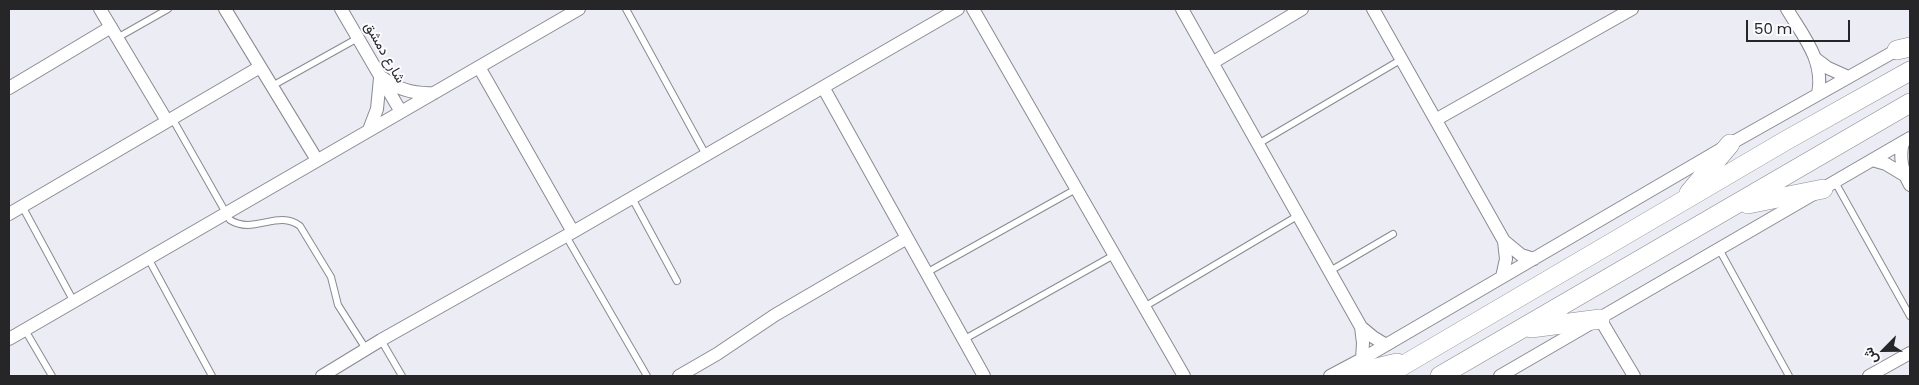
<!DOCTYPE html>
<html>
<head>
<meta charset="utf-8">
<style>
  body { margin:0 }
  #map { position:relative; width:1919px; height:385px; overflow:hidden; background:#ecedf4; font-family:Poppins,Vazirmatn,sans-serif }
  canvas { display:block }
  .frame { position:absolute; inset:0; border:10px solid #262629; pointer-events:none }
  .north { position:absolute; left:1859px; top:325px; width:50px; height:50px; -webkit-text-stroke:4px #fafaff; paint-order:stroke; rotate:247deg; font-size:14px; font-weight:700; line-height:20px; text-align:center; color:#262629 }
  .north::after { content:''; display:block; margin:auto; width:18px; height:22px; background:#262629; clip-path:polygon(50% 0,100% 100%,50% 72%,0 100%) }
  .scale { position:absolute; left:1746px; top:20px; width:104px; height:22px; box-sizing:border-box; border:2px solid #262629; border-top:0; padding-left:6px; font-size:15px; line-height:18px; white-space:nowrap; color:#262629; -webkit-text-stroke:4px #fafaff; paint-order:stroke }
</style>
</head>
<body>
<div id="map">
<canvas width="1919" height="385"></canvas>
<div class="frame"></div>
<div class="north">ش</div>
<div class="scale">50 m</div>
</div>
<script>
const g = document.querySelector('canvas').getContext('2d');
g.lineJoin = 'round';
function trace(path, color, width, dash) { g.strokeStyle = color; g.lineWidth = width; g.lineCap = dash ? 'butt' : 'round'; g.setLineDash(dash || []); g.stroke(path); }
function drawText(font, color, halo, rows, align = 'center') {
  g.font = font + ' Poppins,Vazirmatn,sans-serif'; g.lineWidth = 4; g.setLineDash([]); g.textBaseline = 'middle'; g.strokeStyle = halo; g.fillStyle = color; for (const [text, x, y, turn = 0] of rows) {
    g.save(); g.translate(x, y); g.rotate((+turn || 0) * Math.PI / 180); g.textAlign = isNaN(turn) ? turn : align; if (halo) g.strokeText(text, 0, 0); g.fillText(text, 0, 0); g.restore();
  }
}
const lane = new Path2D(`
  M 626,9 L 706,155
  M 117,38 L 168,9
  M 272,86 L 358,38
  M 172,118 L 230,220 C 254,235 278,209 300,226 L 331,277 L 338,305 L 366,349
  M 1258,144 L 1402,59
  M 1835,182 L 1910,316
  M 632,198 L 677,281
  M 22,206 L 74,302
  M 566,236 L 647,376
  M 1719,249 L 1789,376
  M 148,258 L 212,376
  M 1330,271 L 1393,234
  M 926,273 L 1076,189
  M 1144,307 L 1299,215
  M 25,330 L 52,376
  M 381,340 L 402,376
  M 963,340 L 1114,255`);
const street = new Path2D(`
  M 100,9 L 167,121
  M 225,9 L 317,160
  M 341,9 L 401,112
  M 973,9 L 1184,376
  M 1182,9 L 1361,327 L 1363,343 L 1362,359
  M 1373,9 L 1504,241 L 1521,255 L 1534,259
  M 1787,9 C 1803,36 1825,61 1818,94
  M 1816,59 L 1828,68 L 1848,77
  M 1212,63 L 1302,9
  M 479,67 L 573,232
  M 383,78 C 398,90 415,94 434,93
  M 823,87 L 984,376
  M 9,88 L 111,27
  M 1437,119 L 1632,9
  M 369,130 L 377,109 L 380,78
  M 1903,142 C 1899,158 1902,170 1910,185
  M 1872,160 L 1886,164 L 1906,176
  M 9,214 L 260,67
  M 1502,277 L 1506,259 L 1504,241
  M 1600,319 L 1634,376
  M 1361,327 L 1373,337 L 1386,345
  M 9,339 L 579,9
  M 322,376 L 381,340 L 573,232 L 958,9
  M 679,376 L 717,354 L 775,315 L 907,238
  M 1330,376 L 1362,359 L 1730,144 L 1904,46
  M 1500,376 L 1910,138
  M 1869,376 L 1910,353`);
const secondary = new Path2D(`
  M 1897,50 L 1910,47
  M 1689,193 L 1730,144
  M 1748,204 L 1823,189
  M 1531,328 L 1600,319
  M 1343,376 L 1397,363
  M 1385,376 L 1785,141 L 1910,71
  M 1440,376 L 1910,103`);
trace(lane, '#898a91', 8);
trace(street, '#898a91', 14);
trace(secondary, '#898a91', 20);
trace(lane, '#fff', 6);
trace(street, '#fff', 12);
trace(secondary, '#fff', 19);
drawText('14px', '#262629', '#fafaff', [
  ["شارع دمشق",384,53,60]
]);
</script>
</body>
</html>
